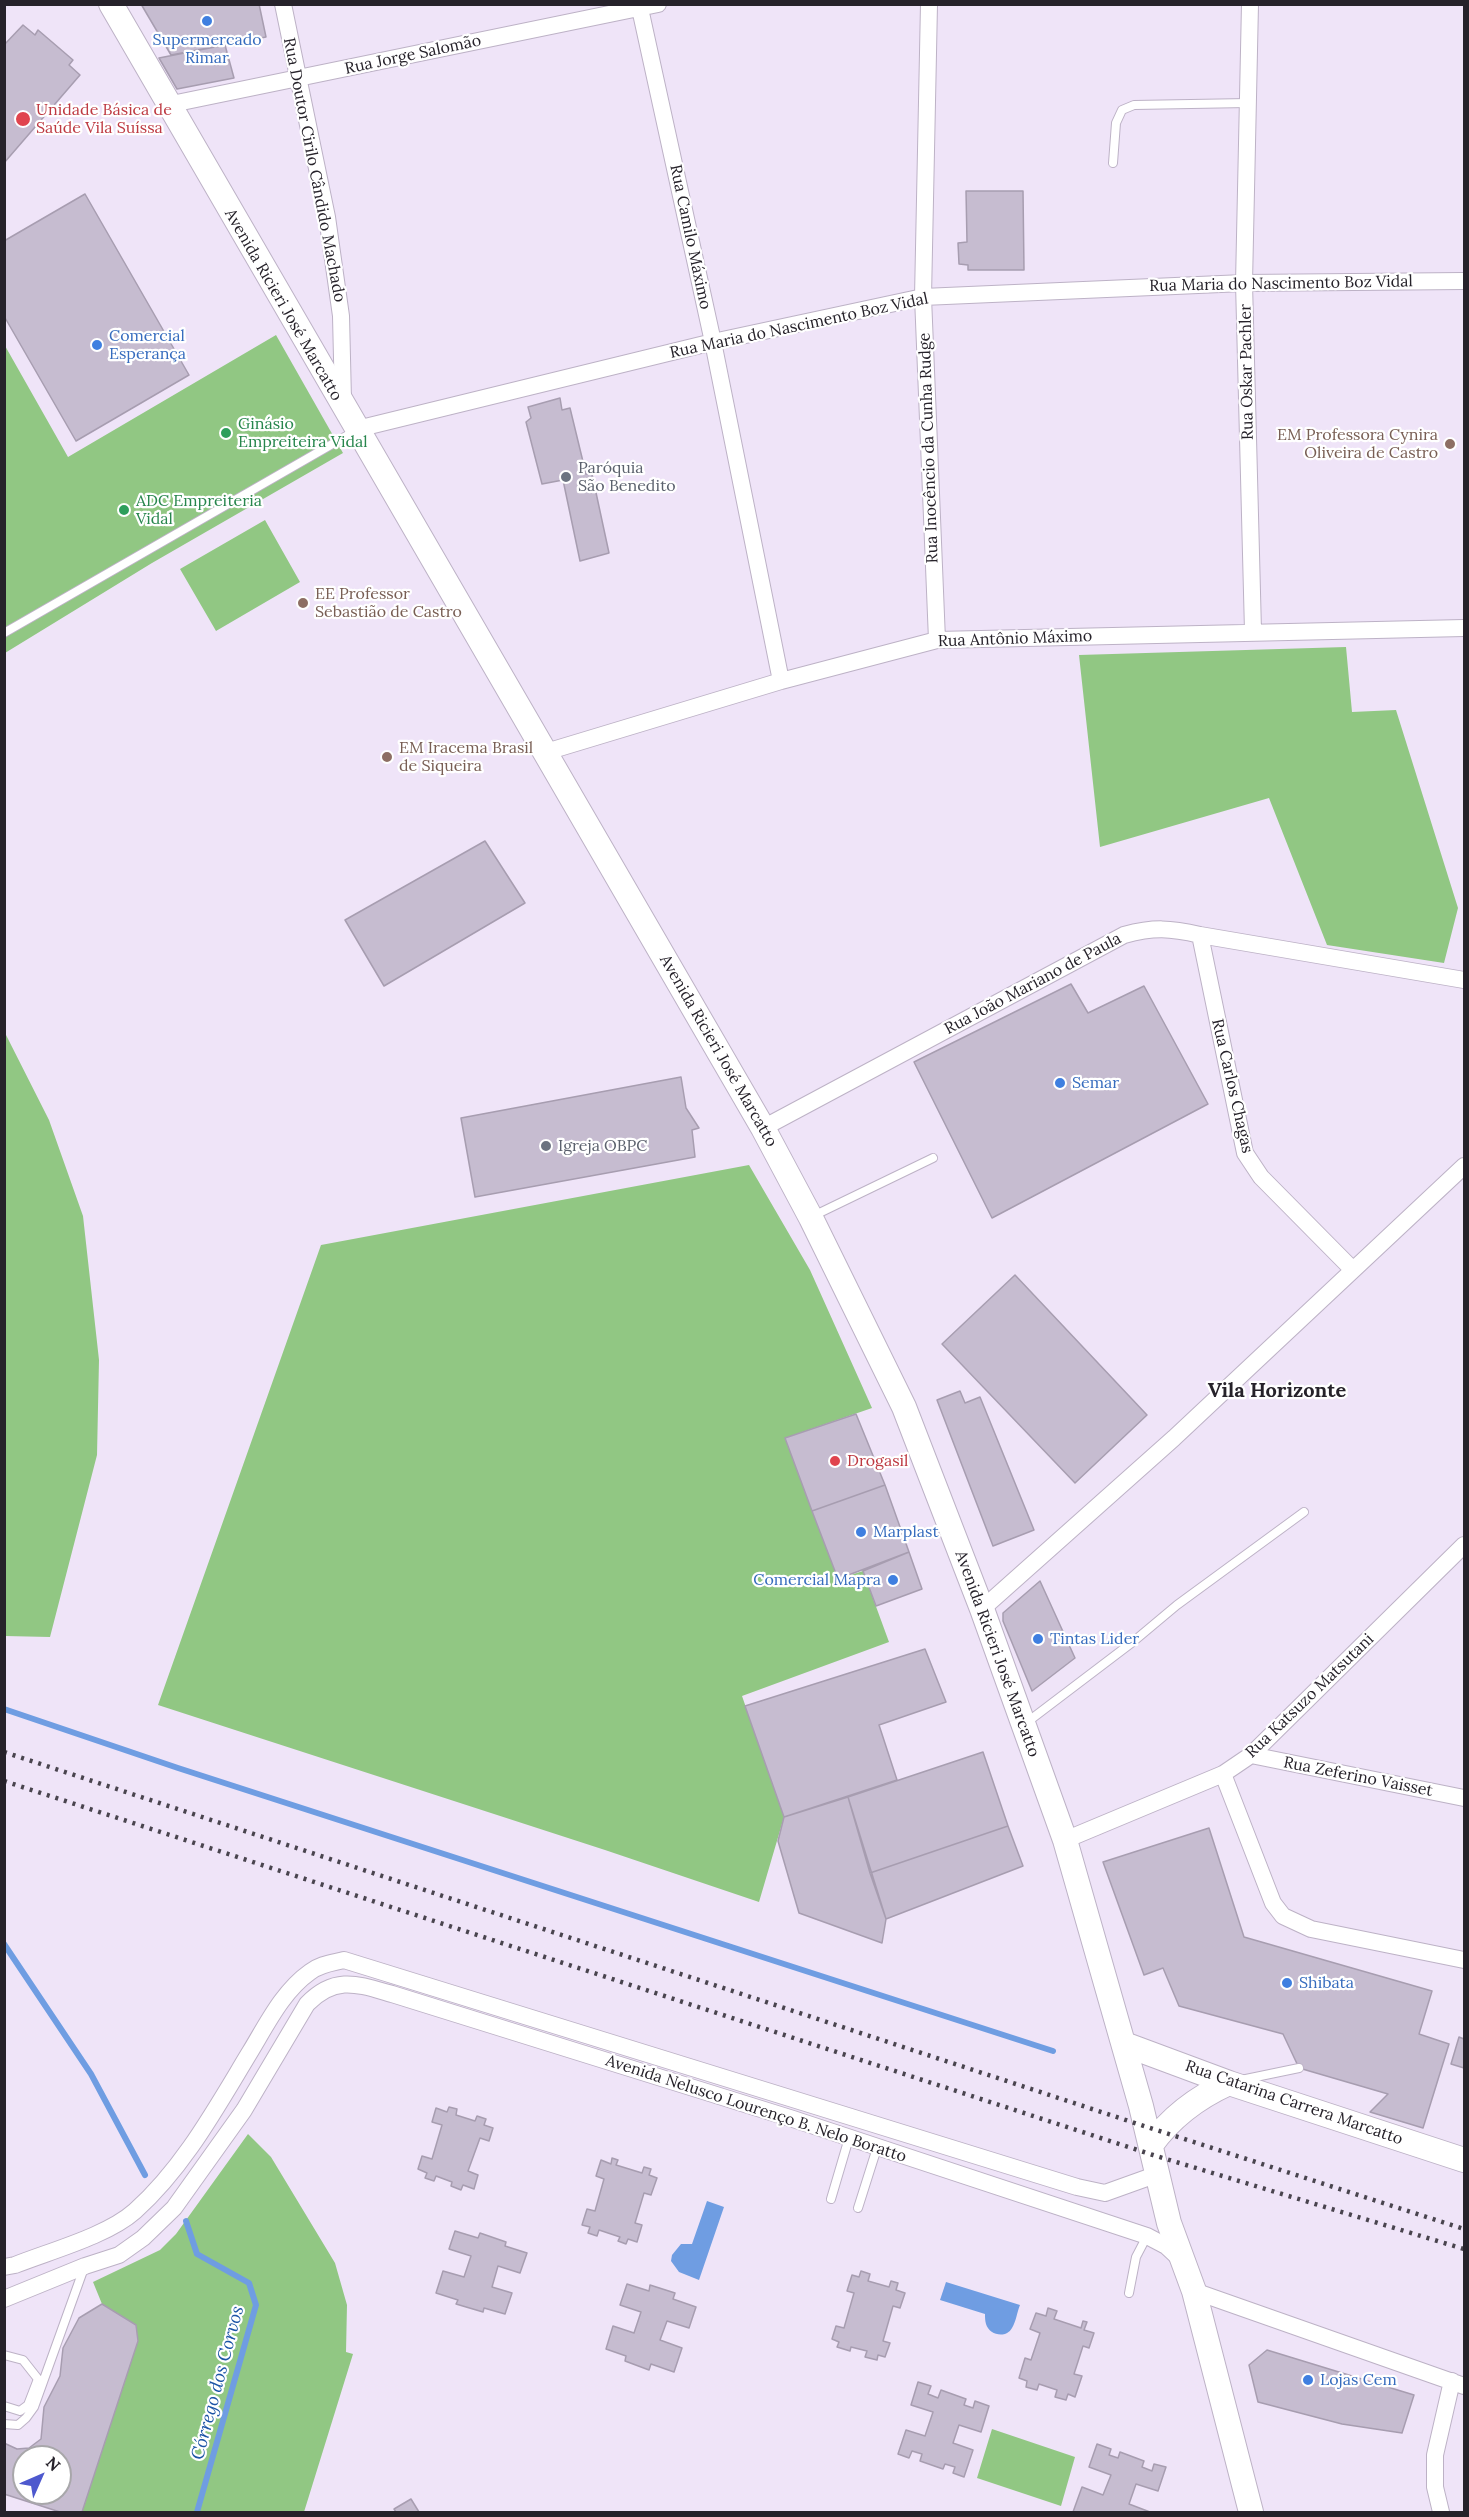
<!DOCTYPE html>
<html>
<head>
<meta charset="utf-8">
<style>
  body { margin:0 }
  #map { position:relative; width:1469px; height:2517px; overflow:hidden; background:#efe4f8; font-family:Lora,serif }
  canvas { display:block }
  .frame { position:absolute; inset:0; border:6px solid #26222a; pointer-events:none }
  .north { position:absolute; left:12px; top:2445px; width:60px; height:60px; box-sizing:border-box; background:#fff; border:2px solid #a8a7aa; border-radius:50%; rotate:45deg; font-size:16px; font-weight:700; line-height:24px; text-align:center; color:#26222a }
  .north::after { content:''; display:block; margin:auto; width:21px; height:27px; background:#4e59ce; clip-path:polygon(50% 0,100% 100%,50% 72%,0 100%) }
</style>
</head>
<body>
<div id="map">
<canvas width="1469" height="2517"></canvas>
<div class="frame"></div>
<div class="north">N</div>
</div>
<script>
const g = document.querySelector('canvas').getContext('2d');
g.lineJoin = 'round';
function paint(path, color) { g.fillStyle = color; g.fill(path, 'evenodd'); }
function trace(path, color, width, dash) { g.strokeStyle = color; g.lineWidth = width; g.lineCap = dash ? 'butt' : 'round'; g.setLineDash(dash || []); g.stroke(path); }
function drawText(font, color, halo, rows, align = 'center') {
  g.font = font + ' Lora,serif'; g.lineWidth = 4.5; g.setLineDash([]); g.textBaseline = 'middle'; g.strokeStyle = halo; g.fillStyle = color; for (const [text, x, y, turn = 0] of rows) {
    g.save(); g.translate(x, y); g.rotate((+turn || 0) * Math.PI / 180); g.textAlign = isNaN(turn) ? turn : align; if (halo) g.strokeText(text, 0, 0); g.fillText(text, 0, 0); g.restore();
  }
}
paint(new Path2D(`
  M 276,335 L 343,453 L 152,563 L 5,653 L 4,344 L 68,457 Z
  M 265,520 L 300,582 L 216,631 L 180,569 Z
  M 1346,647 L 1352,712 L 1396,710 L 1458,908 L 1444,963 L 1327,945 L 1269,798 L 1100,847 L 1079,655 Z
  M 4,1031 L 49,1120 L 83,1216 L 99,1360 L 97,1455 L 50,1637 L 5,1636 Z
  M 749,1165 L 810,1270 L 872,1408 L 785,1438 L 838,1579 L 863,1571 L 889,1642 L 742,1696 L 784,1817 L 759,1902 L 605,1850 L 158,1705 L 321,1245 Z
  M 248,2134 L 271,2157 L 335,2263 L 347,2305 L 346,2352 L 353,2354 L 304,2512 L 82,2512 L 138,2341 L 136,2325 L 102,2304 L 93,2282 L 160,2250 L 176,2234 Z
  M 992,2429 L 1075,2457 L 1061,2506 L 977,2478 Z`), '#91c783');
paint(new Path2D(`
  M 707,2201 L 724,2207 L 699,2280 L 679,2272 L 671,2261 L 672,2255 L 681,2244 L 692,2244 Z
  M 946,2282 L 1020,2305 C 1017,2312 1016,2322 1012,2328 C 1006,2339 989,2335 986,2324 C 985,2321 985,2317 985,2314 L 940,2300 Z`), '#6f9de2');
trace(new Path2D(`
  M 4,1709 L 178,1768 L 1053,2051
  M 4,1944 L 91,2074 L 145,2175
  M 186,2221 L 197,2254 L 249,2283 L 256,2305 L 197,2512`), '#6f9de2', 6);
const building = new Path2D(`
  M 141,4 L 259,4 L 266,37 L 171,55 Z
  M 23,25 L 35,35 L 38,30 L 73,60 L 69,65 L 80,75 L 4,163 L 4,45 Z
  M 225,45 L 234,78 L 177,89 L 159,58 Z
  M 966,191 L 1023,191 L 1024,270 L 968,270 L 968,265 L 959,264 L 958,243 L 967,242 Z
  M 85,194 L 189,375 L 76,441 L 4,316 L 4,241 Z
  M 560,398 L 562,410 L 570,408 L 586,474 L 592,474 L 609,553 L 580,561 L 563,480 L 542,484 L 526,422 L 531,418 L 528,407 Z
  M 485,841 L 525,903 L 384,986 L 345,920 Z
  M 1071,984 L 1088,1013 L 1144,986 L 1208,1104 L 992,1218 L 914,1062 Z
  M 681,1077 L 686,1108 L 699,1128 L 692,1130 L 695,1157 L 475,1197 L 461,1118 Z
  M 1015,1275 L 1147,1415 L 1075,1483 L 942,1344 Z
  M 960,1391 L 965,1403 L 980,1397 L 1034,1530 L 993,1546 L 937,1400 Z
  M 856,1414 L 885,1485 L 812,1511 L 785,1438 Z
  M 885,1485 L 909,1552 L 838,1579 L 812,1511 Z
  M 909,1552 L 922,1589 L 876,1606 L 863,1571 Z
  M 1040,1581 L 1075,1658 L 1032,1691 L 1003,1621 L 1003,1613 Z
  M 925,1649 L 946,1702 L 879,1725 L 897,1780 L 784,1817 L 745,1706 Z
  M 983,1752 L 1008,1826 L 870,1873 L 848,1797 Z
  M 848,1797 L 886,1919 L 882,1943 L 799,1913 L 778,1841 L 784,1817 Z
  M 1008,1826 L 1023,1866 L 886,1919 L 870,1873 Z
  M 1209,1828 L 1244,1937 L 1432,1991 L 1419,2034 L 1449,2044 L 1423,2128 L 1370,2112 L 1388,2094 L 1299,2068 L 1283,2034 L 1179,2006 L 1163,1968 L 1144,1975 L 1103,1862 Z
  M 1459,2037 L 1464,2039 L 1464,2068 L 1451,2064 Z
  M 449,2107 L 457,2109 L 456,2115 L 475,2121 L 477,2116 L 486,2119 L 484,2125 L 493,2128 L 489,2141 L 480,2138 L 468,2171 L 478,2175 L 474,2189 L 463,2185 L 461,2190 L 451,2186 L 452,2182 L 436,2176 L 434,2181 L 425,2178 L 427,2173 L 418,2169 L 422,2156 L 432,2159 L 442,2125 L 432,2122 L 436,2108 L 447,2112 Z
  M 612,2158 L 618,2160 L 616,2165 L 642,2173 L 644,2167 L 651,2169 L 649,2175 L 657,2178 L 651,2195 L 644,2193 L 635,2223 L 642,2225 L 637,2242 L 628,2239 L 626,2244 L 618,2241 L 620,2237 L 599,2230 L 597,2236 L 588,2233 L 590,2227 L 582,2225 L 587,2209 L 595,2211 L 604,2179 L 596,2176 L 601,2160 L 611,2164 Z
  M 455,2231 L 478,2238 L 480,2233 L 506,2242 L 505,2246 L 527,2253 L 520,2273 L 498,2266 L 492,2287 L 512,2293 L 505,2314 L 484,2308 L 483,2312 L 456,2304 L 458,2300 L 436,2293 L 443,2271 L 464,2277 L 471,2256 L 449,2249 Z
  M 861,2271 L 870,2274 L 868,2281 L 889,2287 L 891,2281 L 898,2283 L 896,2290 L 905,2293 L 900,2308 L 893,2306 L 883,2341 L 890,2343 L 885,2357 L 878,2355 L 877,2360 L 865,2357 L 867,2351 L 851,2347 L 850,2351 L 837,2347 L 839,2342 L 832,2339 L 836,2326 L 844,2328 L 854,2293 L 847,2291 L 852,2275 L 859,2277 Z
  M 627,2284 L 649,2291 L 650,2285 L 675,2293 L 673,2299 L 696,2307 L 689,2328 L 667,2321 L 660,2340 L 682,2348 L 674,2372 L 651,2364 L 649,2370 L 625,2361 L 626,2356 L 606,2349 L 613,2326 L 634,2333 L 641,2312 L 620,2305 Z
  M 102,2304 L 136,2325 L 138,2341 L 82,2512 L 60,2512 L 4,2494 L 4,2443 L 17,2449 L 29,2448 L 41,2439 L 44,2407 L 60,2376 L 63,2348 L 79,2318 ZM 24,2457 L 60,2457 L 60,2493 L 24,2493 Z
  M 1048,2308 L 1057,2311 L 1054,2319 L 1081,2328 L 1083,2321 L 1087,2322 L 1084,2330 L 1094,2333 L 1089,2348 L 1083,2346 L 1074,2374 L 1082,2376 L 1075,2397 L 1068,2394 L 1066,2400 L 1055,2397 L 1057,2390 L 1039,2384 L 1037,2390 L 1026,2387 L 1027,2381 L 1019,2378 L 1025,2358 L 1031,2360 L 1040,2333 L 1030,2329 L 1036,2313 L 1046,2316 Z
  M 1267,2350 L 1414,2395 L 1402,2433 L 1342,2424 L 1258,2402 L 1249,2365 Z
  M 918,2382 L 931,2386 L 928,2394 L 938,2398 L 941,2390 L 966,2399 L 964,2405 L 973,2408 L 975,2401 L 989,2406 L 981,2432 L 959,2425 L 953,2443 L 973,2450 L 964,2477 L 953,2473 L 955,2467 L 945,2464 L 943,2469 L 920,2461 L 922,2454 L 912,2451 L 909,2458 L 898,2454 L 906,2430 L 925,2436 L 933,2412 L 911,2405 Z
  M 1097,2444 L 1111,2449 L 1109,2455 L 1118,2458 L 1120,2452 L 1144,2461 L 1142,2467 L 1152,2471 L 1154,2464 L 1166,2467 L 1158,2491 L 1136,2484 L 1129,2504 L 1150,2512 L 1073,2512 L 1082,2487 L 1103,2495 L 1111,2475 L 1089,2467 Z
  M 411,2499 L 419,2512 L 396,2512 L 394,2509 Z`);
paint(building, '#c6bcd0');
trace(building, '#a79db0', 1.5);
const lane = new Path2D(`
  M 1113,163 L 1116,123 L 1122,110 L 1134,105 L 1248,103
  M 4,633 L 355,431
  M 811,1217 L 933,1158
  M 1026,1723 L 1134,1641 L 1177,1605 L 1304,1512
  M 1241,2080 L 1299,2068
  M 831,2199 L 849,2138
  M 858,2208 L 877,2148
  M 1129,2293 L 1136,2257 L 1147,2236
  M 4,2355 L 23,2360 L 38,2379 L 28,2405 L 20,2411 L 4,2406
  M 4,2424 L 18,2425 L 26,2418 L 34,2407 L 84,2268`);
const street = new Path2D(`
  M 283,4 L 327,217 L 341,316 L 343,400
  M 639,4 L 713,342 L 781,681
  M 929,4 L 923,297 L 937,640
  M 1250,4 L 1244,283 L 1253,631
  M 167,105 L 658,4
  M 357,429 L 713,342 L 923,297 L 1244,283 L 1464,281
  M 546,752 L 781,681 L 937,640 L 1464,628
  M 1200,935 L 1245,1153 L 1261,1177 L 1352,1269
  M 763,1128 L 1124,935 C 1154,927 1170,928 1200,935 L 1464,980
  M 982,1609 L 1174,1438 L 1464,1166
  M 1251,1755 L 1464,1798
  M 1223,1774 L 1273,1903 L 1283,1916 L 1311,1929 L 1464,1960
  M 1065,1840 L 1223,1774 L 1251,1755 L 1464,1545
  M 4,2267 L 15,2265 C 50,2251 107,2236 135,2211 C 184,2167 216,2108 250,2052 C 267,2024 283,1991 310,1972 C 320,1964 332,1963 344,1960 L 1077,2187 L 1105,2193 L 1158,2174
  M 1194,2291 L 1464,2386
  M 4,2299 L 85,2266 L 119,2255 L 143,2238 L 174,2208 L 244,2110 L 307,2004 C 335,1975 357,1984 392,1994 L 793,2119 L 1147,2236 L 1166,2246 L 1181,2260
  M 1441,2512 L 1435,2487 L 1435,2455 L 1452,2381`);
const secondary = new Path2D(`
  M 111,4 L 763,1128 L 811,1218 L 904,1407 L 982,1609 L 1065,1840 L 1141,2106 L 1169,2223 L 1194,2291 L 1251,2512
  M 1124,2044 L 1229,2083 L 1464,2160
  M 1151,2145 C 1171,2117 1198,2097 1229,2083`);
trace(lane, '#bdb2c6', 10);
trace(street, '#bdb2c6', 18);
trace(secondary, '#bdb2c6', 26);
trace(lane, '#fff', 8);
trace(street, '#fff', 16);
trace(secondary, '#fff', 24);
trace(new Path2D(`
  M 4,1752 L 1147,2127 L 1464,2229
  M 4,1781 L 1153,2155 L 1464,2249`), '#49444e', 4.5, [3, 6]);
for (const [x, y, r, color] of [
  [207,21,6,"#3f7fe0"],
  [23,119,8,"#e0444e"],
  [97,345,6,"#3f7fe0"],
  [226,433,6,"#2e9e5b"],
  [1450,444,6,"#8d6e63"],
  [566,477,6,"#6b7280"],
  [124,510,6,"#2e9e5b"],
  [303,603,6,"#8d6e63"],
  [387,757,6,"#8d6e63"],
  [1060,1083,6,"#3f7fe0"],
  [546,1146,6,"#6b7280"],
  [835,1461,6,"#e0444e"],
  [861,1532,6,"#3f7fe0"],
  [893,1580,6,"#3f7fe0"],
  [1038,1639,6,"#3f7fe0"],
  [1287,1983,6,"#3f7fe0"],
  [1308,2380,6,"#3f7fe0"]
]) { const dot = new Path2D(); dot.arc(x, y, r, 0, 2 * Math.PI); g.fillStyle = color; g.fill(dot); trace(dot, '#fff', 2); }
drawText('16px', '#366cbe', '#fff', [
  ["Supermercado",207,40,"center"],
  ["Rimar",207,58,"center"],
  ["Comercial",109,336],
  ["Esperança",109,354],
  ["Semar",1072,1083],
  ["Marplast",873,1532],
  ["Comercial Mapra",881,1580,"right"],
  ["Tintas Lider",1050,1639],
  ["Shibata",1299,1983],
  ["Lojas Cem",1320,2380]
], 'left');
drawText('16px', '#26222a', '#fff', [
  ["Rua Jorge Salomão",413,55,-12],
  ["Rua Doutor Cirilo Cândido Machado",314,170,79],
  ["Rua Camilo Máximo",690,237,78],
  ["Rua Maria do Nascimento Boz Vidal",1281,284,-1],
  ["Avenida Ricieri José Marcatto",283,305,60],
  ["Rua Maria do Nascimento Boz Vidal",799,326,-12],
  ["Rua Oskar Pachler",1247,372,-91],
  ["Rua Inocêncio da Cunha Rudge",929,448,-92],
  ["Rua Antônio Máximo",1015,639,-2],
  ["Rua João Mariano de Paula",1033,984,-28],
  ["Avenida Ricieri José Marcatto",718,1051,60],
  ["Rua Carlos Chagas",1232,1086,77],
  ["Avenida Ricieri José Marcatto",997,1654,70],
  ["Rua Katsuzo Matsutani",1310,1696,-44],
  ["Rua Zeferino Vaisset",1358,1777,11],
  ["Rua Catarina Carrera Marcatto",1294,2103,19],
  ["Avenida Nelusco Lourenço B. Nelo Boratto",756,2109,18]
]);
drawText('16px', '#be3a42', '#fff', [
  ["Unidade Básica de",36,110],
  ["Saúde Vila Suíssa",36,128],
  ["Drogasil",847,1461]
], 'left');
drawText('16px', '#27864d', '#fff', [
  ["Ginásio",238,424],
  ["Empreiteira Vidal",238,442],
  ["ADC Empreiteria",136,501],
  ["Vidal",136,519]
], 'left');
drawText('16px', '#785e54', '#fff', [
  ["EM Professora Cynira",1438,435,"right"],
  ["Oliveira de Castro",1438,453,"right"],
  ["EE Professor",315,594],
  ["Sebastião de Castro",315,612],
  ["EM Iracema Brasil",399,748],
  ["de Siqueira",399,766]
], 'left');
drawText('16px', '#5b616d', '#fff', [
  ["Paróquia",578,468],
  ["São Benedito",578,486],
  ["Igreja OBPC",558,1146]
], 'left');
drawText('italic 18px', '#1c54a6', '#fff', [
  ["Córrego dos Corvos",218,2383,-75]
]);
drawText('bold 20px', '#26222a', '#fff', [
  ["Vila Horizonte",1277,1391]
]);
</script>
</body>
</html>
